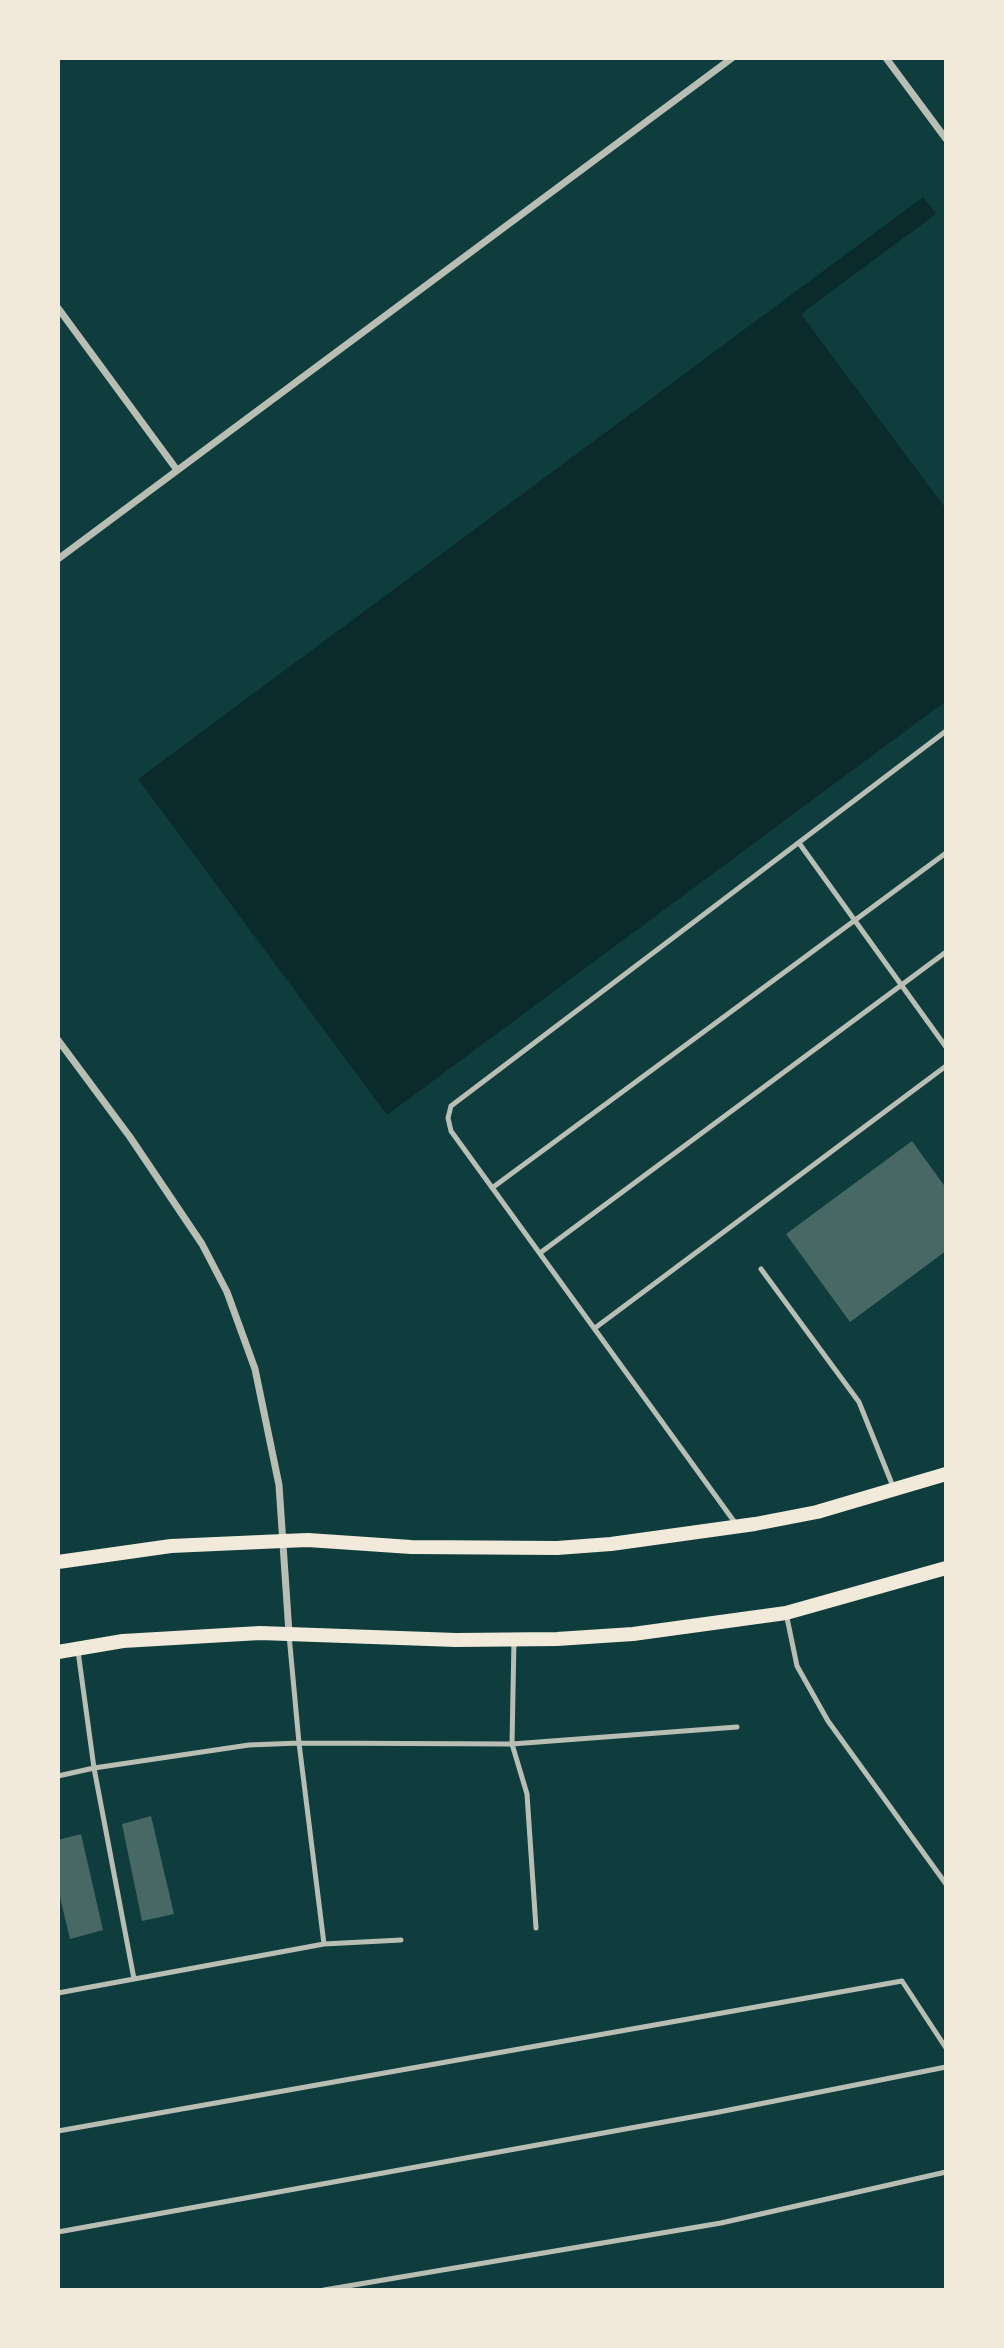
<!DOCTYPE html>
<html>
<head>
<meta charset="utf-8">
<style>
  body { margin:0 }
  #map { position:relative; width:1004px; height:2348px; overflow:hidden; background:#0f3d3e; font-family:Roboto,sans-serif }
  canvas { display:block }
  .frame { position:absolute; inset:0; border:60px solid #f1e9da; pointer-events:none }
</style>
</head>
<body>
<div id="map">
<canvas width="1004" height="2348"></canvas>
<div class="frame"></div>
</div>
<script>
const g = document.querySelector('canvas').getContext('2d');
g.lineJoin = 'round';
function paint(path, color) { g.fillStyle = color; g.fill(path, 'evenodd'); }
function trace(path, color, width, dash) { g.strokeStyle = color; g.lineWidth = width; g.lineCap = dash ? 'butt' : 'round'; g.setLineDash(dash || []); g.stroke(path); }
paint(new Path2D(`
  M 923,197 L 936,214 L 801,314 L 946,509 L 946,701 L 387,1115 L 138,779 Z`), '#0a2a2b');
paint(new Path2D(`
  M 912,1141 L 946,1188 L 946,1251 L 850,1322 L 786,1234 Z
  M 151,1816 L 174,1914 L 142,1921 L 122,1824 Z
  M 81,1834 L 103,1930 L 70,1939 L 58,1889 L 58,1840 Z`), '#486865');
trace(new Path2D(`
  M 799,843 L 946,1047
  M 492,1188 L 946,853
  M 540,1253 L 946,952
  M 761,1269 L 859,1402 L 894,1489
  M 595,1328 L 946,1066
  M 736,1524 L 451,1131 L 448,1118 L 451,1106 L 946,731
  M 786,1613 L 797,1666 L 828,1721 L 946,1884
  M 289,1635 L 299,1743 L 324,1944
  M 514,1640 L 512,1744 L 527,1794 L 536,1928
  M 78,1651 L 94,1768 L 134,1979
  M 58,1776 L 94,1768 L 249,1745 L 299,1743 L 512,1744 L 737,1727
  M 58,1993 L 324,1944 L 401,1940
  M 58,2131 L 902,1981 L 946,2048
  M 58,2232 L 719,2112 L 946,2067
  M 324,2290 L 721,2223 L 946,2172`), '#b8beb3', 5);
trace(new Path2D(`
  M 886,58 L 946,139
  M 58,308 L 177,470
  M 58,559 L 732,58
  M 58,1040 L 130,1137 L 202,1244 L 227,1292 L 255,1369 L 279,1485 L 289,1633`), '#b8beb3', 7);
trace(new Path2D(`
  M 58,1562 L 171,1546 L 283,1541 L 308,1540 L 411,1547 L 557,1548 L 611,1544 L 755,1524 L 817,1512 L 946,1474
  M 58,1652 L 123,1641 L 260,1633 L 456,1640 L 557,1639 L 633,1634 L 786,1613 L 946,1568`), '#f1e9da', 14);
</script>
</body>
</html>
